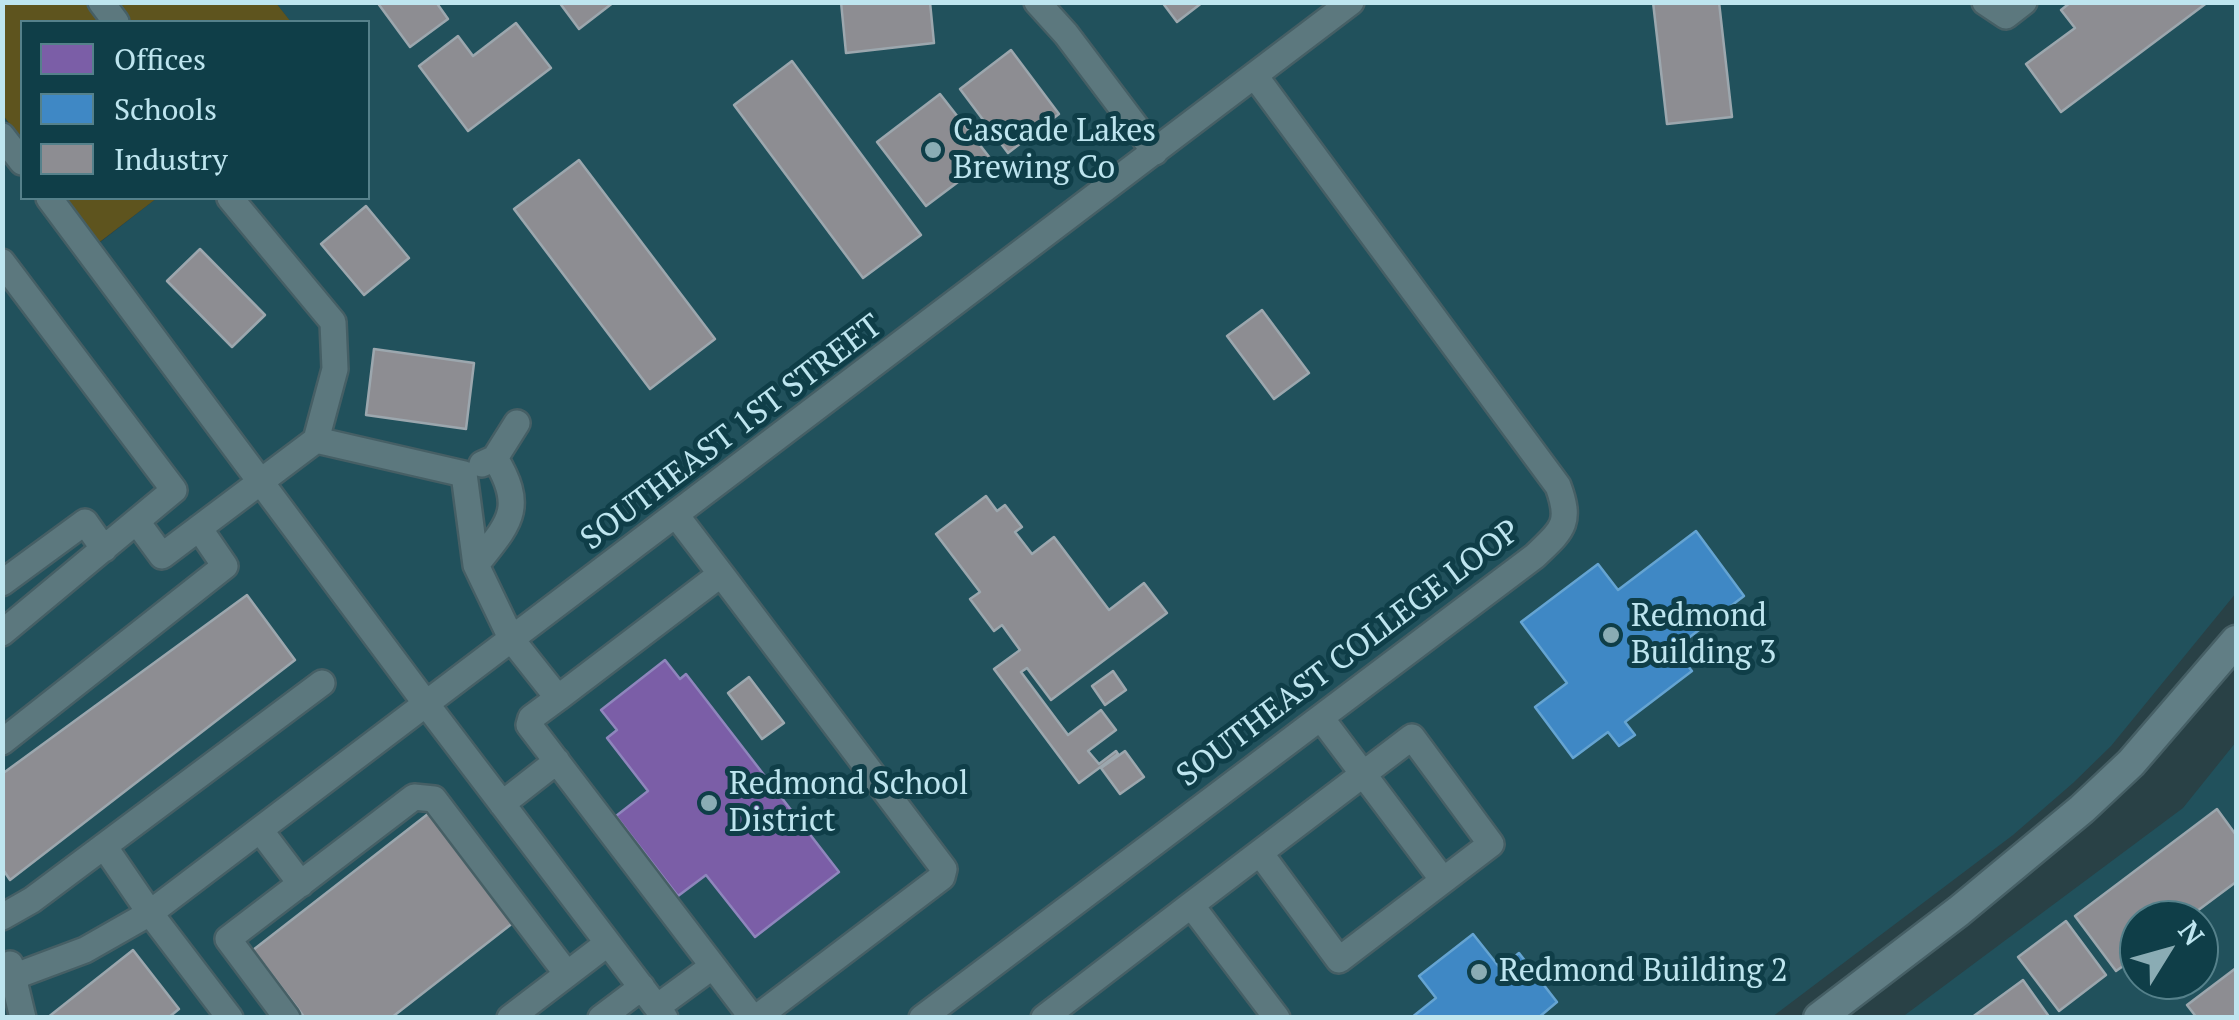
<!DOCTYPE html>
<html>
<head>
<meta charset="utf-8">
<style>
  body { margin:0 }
  #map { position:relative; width:2239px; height:1020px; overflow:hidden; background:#294146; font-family:"PT Serif",serif }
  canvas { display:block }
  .frame { position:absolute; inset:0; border:5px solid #bee5ef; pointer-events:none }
  .legend { position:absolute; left:20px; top:20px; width:350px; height:180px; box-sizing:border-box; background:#0f3e48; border:2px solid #55818b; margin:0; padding:12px 18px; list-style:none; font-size:30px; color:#bee5ef }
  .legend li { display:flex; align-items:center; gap:20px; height:50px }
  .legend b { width:50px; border:2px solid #55818b }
  .north { position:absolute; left:2119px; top:900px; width:100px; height:100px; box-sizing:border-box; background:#0f3e48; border:2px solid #55818b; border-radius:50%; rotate:53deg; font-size:28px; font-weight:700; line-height:40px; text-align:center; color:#bee5ef }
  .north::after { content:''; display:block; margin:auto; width:35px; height:45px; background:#8aacb4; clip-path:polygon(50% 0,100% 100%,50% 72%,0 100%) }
</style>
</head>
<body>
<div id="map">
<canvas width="2239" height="1020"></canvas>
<div class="frame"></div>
<ul class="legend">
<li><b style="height:28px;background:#7b5ea7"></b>Offices</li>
<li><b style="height:28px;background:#3f88c5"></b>Schools</li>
<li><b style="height:28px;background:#8d8d92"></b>Industry</li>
</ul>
<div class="north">N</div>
</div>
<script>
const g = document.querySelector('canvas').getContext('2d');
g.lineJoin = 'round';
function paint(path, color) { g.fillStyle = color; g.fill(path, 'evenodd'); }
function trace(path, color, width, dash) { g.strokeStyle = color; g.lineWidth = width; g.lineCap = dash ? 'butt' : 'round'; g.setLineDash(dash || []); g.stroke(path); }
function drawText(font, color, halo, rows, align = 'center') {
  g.font = font + ' "PT Serif",serif'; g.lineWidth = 10; g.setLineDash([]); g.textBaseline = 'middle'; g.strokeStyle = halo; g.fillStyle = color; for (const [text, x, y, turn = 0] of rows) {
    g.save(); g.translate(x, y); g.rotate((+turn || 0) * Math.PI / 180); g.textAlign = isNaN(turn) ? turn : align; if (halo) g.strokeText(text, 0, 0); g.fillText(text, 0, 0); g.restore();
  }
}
paint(new Path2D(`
  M 276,3 L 2236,3 L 2236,593 L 2111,746 L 2073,783 L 2013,835 L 1772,1017 L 3,1017 L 2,115 L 22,141 L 22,198 L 64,198 L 98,244 L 157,198 L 368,198 L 368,22 L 291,22 Z
  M 2236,742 L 2236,1017 L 1901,1018 L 2183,808 ZM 2139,920 L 2199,920 L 2199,980 L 2139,980 Z`), '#21515c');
paint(new Path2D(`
  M 2,3 L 276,3 L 291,22 L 22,22 L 22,141 L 3,115 Z
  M 64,198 L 157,198 L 97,244 Z`), '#5e541e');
const offices = new Path2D(`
  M 665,660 L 680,679 L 686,674 L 839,872 L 755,937 L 706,875 L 678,896 L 616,816 L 648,791 L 607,738 L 617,730 L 601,710 Z`);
paint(offices, '#7b5ea7');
trace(offices, '#8f86bd', 2.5);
const schools = new Path2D(`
  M 1696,531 L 1744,596 L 1674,649 L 1692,671 L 1625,722 L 1635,735 L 1619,746 L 1608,732 L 1573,758 L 1535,707 L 1567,683 L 1521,622 L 1598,564 L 1618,590 Z
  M 1473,934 L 1500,968 L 1519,953 L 1557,1002 L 1538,1018 L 1411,1018 L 1436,998 L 1419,976 Z`);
paint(schools, '#3f88c5');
trace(schools, '#65a4d2', 2.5);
const industry = new Path2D(`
  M 377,2 L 436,2 L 448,19 L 410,47 Z
  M 559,2 L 614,2 L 579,29 Z
  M 841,2 L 930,2 L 934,43 L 846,53 Z
  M 1162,2 L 1203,2 L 1177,22 Z
  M 1653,2 L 1719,2 L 1732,117 L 1667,124 Z
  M 2071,2 L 2208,2 L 2061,112 L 2026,64 L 2075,28 L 2061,10 Z
  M 516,23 L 551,68 L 468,131 L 419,66 L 458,36 L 473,56 Z
  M 1011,50 L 1059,114 L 1008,153 L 960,89 Z
  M 792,61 L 921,235 L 863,278 L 734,105 Z
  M 940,94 L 990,158 L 926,206 L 877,142 Z
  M 579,160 L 715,339 L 650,389 L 514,209 Z
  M 366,206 L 409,258 L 364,295 L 321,244 Z
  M 200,249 L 265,315 L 232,347 L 167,281 Z
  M 1262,310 L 1309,373 L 1274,399 L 1227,336 Z
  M 374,349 L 474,363 L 466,429 L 366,415 Z
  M 986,496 L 997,511 L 1005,505 L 1022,527 L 1015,532 L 1032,554 L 1054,537 L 1109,610 L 1144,583 L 1167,613 L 1051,700 L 1027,668 L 1021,672 L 1068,735 L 1101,710 L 1116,730 L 1088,751 L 1099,764 L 1116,751 L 1118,754 L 1079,783 L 994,669 L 1020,650 L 1002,625 L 994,631 L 970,599 L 980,592 L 936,534 Z
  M 247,595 L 295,660 L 10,880 L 2,868 L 2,774 Z
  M 1113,671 L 1126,690 L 1105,705 L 1092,686 Z
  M 749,677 L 784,723 L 762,739 L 728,693 Z
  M 1125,751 L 1144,777 L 1120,794 L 1101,768 Z
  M 2217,809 L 2236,835 L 2236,882 L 2185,920 L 2139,920 L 2139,955 L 2116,971 L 2075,916 Z
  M 433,810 L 518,919 L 391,1018 L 305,1018 L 253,950 Z
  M 2066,921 L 2106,975 L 2059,1011 L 2018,957 Z
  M 133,950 L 179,1009 L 168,1018 L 47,1018 Z
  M 2236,968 L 2236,1018 L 2197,1018 L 2187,1005 Z
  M 2023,980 L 2050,1018 L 1971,1018 Z`);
paint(industry, '#8d8d92');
trace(industry, '#9ca7ae', 2.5);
const minor = new Path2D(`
  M 101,2 L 116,22
  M 1037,2 L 1066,34 L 1155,152
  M 1985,2 L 2006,16 L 2024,2
  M 2,136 L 22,162
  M 49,198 L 427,705 L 665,1018
  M 2,262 L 174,490 L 2,633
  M 316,440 L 464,474 L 476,565 L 512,640 L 558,698 L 531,718 L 529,725 L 713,966 L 657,1007
  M 482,464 L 495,458 L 517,423
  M 137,522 L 162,556 L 316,440 L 335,369 L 333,322 L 230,198
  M 476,565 C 509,523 526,509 495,458
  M 2,583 L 85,522 L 104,549
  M 558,698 L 721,574 L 676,515
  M 1321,718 L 1443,880
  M 2,742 L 225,566 L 199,528
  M 502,804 L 557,761
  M 260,830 L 301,884
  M 104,846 L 150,913 L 230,1018
  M 1260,853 L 1339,960 L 1491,844 L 1412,737 L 1191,905 L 1277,1018
  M 2,917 L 32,900 L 322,683
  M 10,964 L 23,1018
  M 713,966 L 751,1016 L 759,1016 L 942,877 L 944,869 L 721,574
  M 2,981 L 85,950 L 150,913 L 1351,2
  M 287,1018 L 228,939 L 414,797 L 434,799 L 567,974
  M 510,1018 L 608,943
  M 601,1018 L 642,987
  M 922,1018 L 1535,556 C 1562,530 1572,524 1558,486 L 1255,76
  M 1044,1018 L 1191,905`);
const major = new Path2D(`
  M 1819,1018 L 1959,911 L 2082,809 L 2131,763 L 2236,641`);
trace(minor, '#465f65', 30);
trace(major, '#465f65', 35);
trace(minor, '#5c787e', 25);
trace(major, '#617e85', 30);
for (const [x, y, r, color] of [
  [933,150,10,"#8aacb4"],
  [1611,635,10,"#8aacb4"],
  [709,803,10,"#8aacb4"],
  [1479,972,10,"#8aacb4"]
]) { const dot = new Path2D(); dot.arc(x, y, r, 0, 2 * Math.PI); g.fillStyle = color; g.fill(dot); trace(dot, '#0f3e48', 4); }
drawText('32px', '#bee5ef', '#0f3e48', [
  ["Cascade Lakes",953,132],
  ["Brewing Co",953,169],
  ["Redmond",1631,617],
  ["Building 3",1631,654],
  ["Redmond School",729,785],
  ["District",729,822],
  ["Redmond Building 2",1499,972]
], 'left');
drawText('32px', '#bee5ef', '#0f3e48', [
  ["SOUTHEAST 1ST STREET",732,433,-37],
  ["SOUTHEAST COLLEGE LOOP",1349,654,-37]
]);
</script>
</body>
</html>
